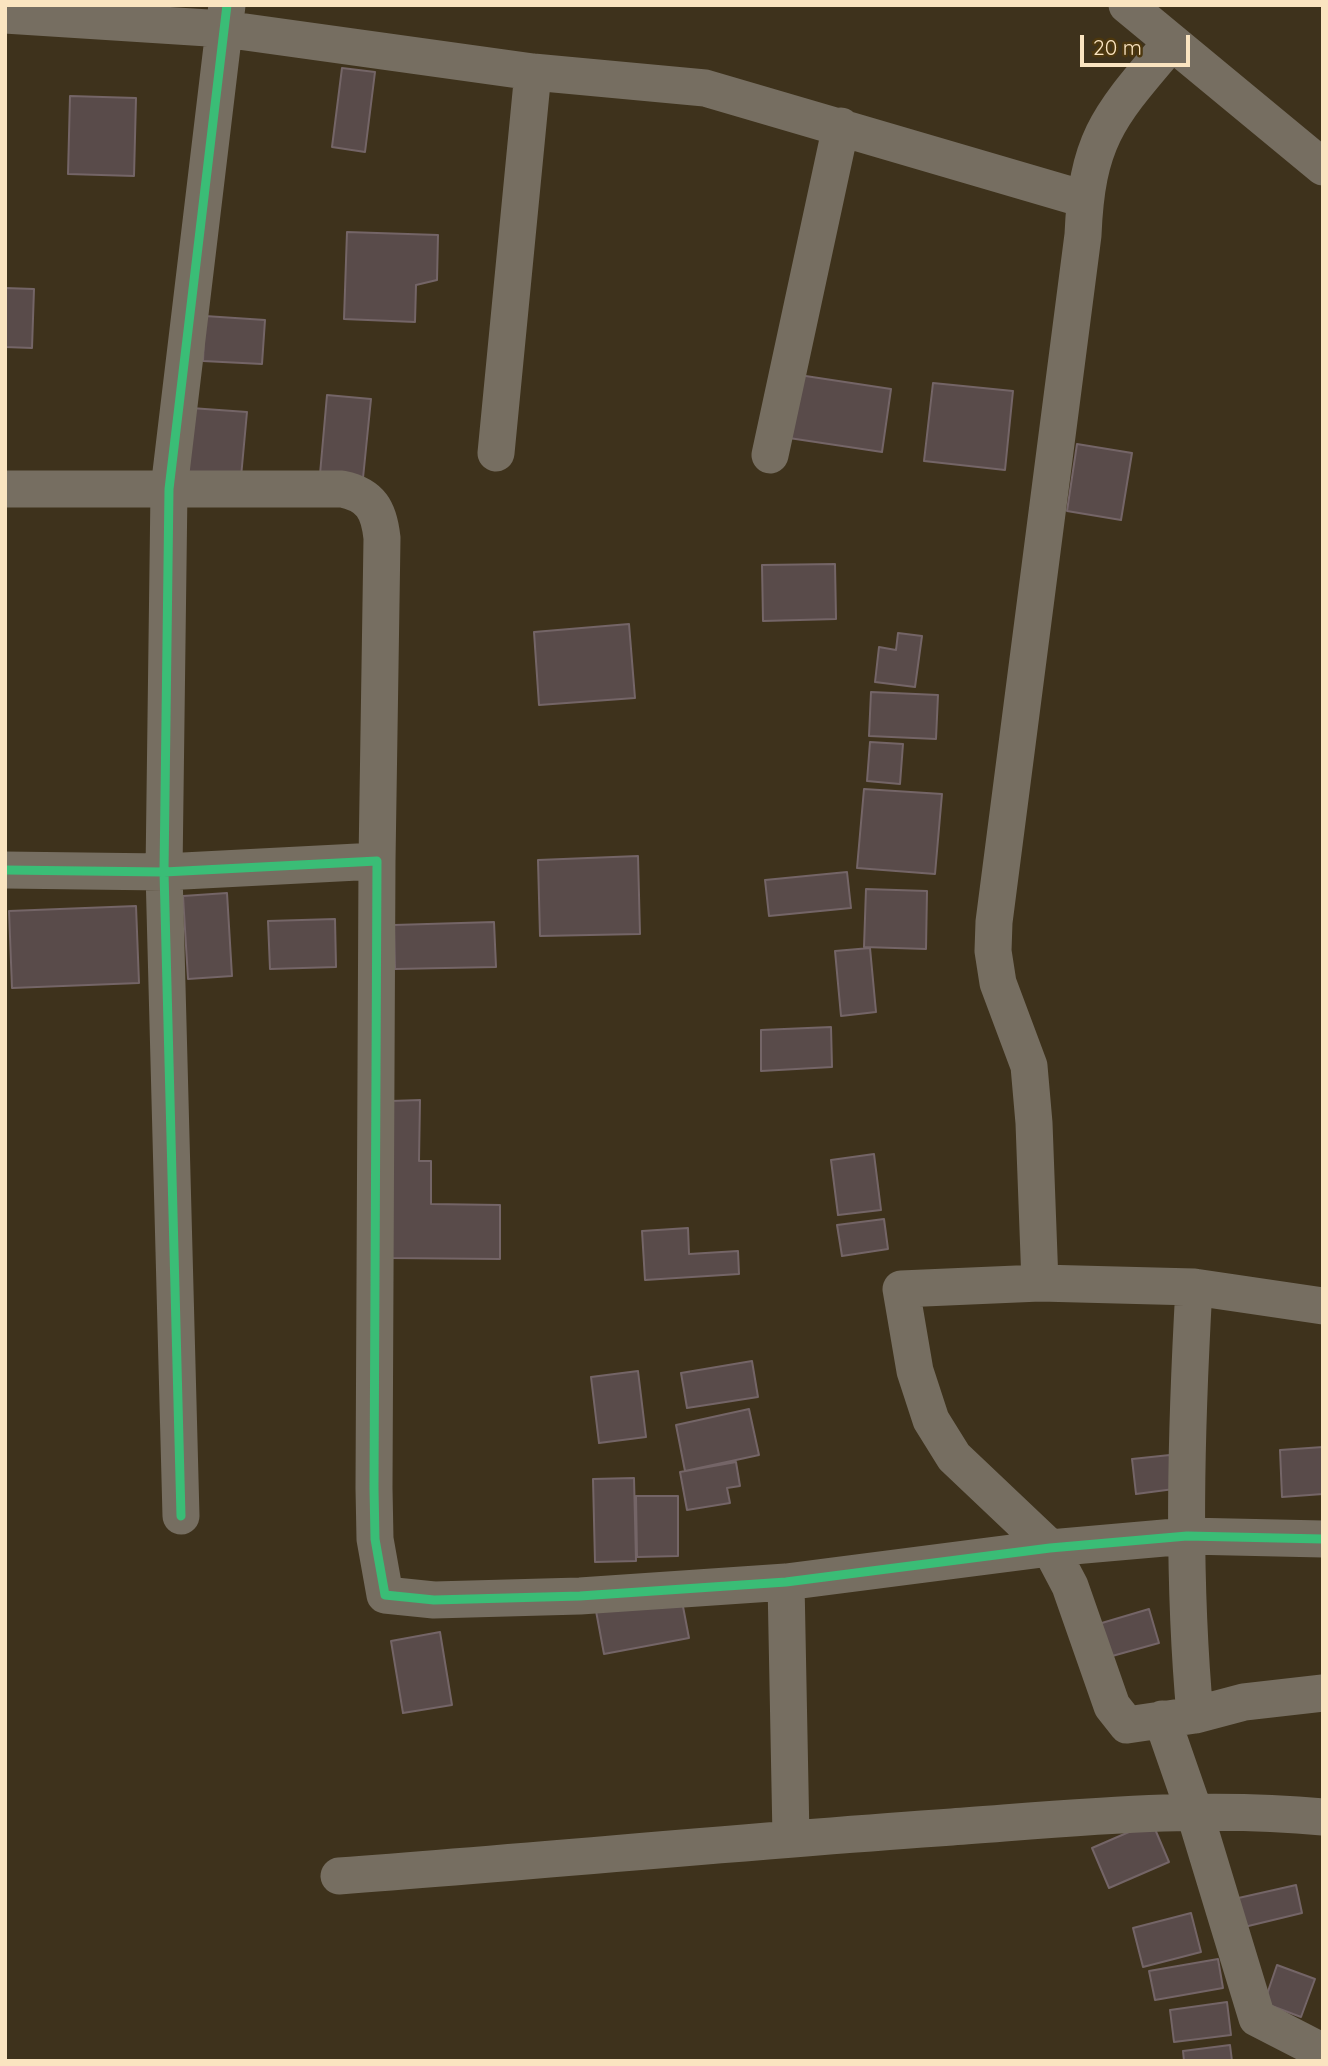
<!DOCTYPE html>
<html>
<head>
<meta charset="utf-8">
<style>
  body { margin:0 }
  #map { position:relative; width:1328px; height:2066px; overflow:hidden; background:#3e321c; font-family:Quicksand,sans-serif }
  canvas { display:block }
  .frame { position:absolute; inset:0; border:7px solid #fae4c0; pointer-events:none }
  .scale { position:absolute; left:1080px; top:35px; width:110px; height:32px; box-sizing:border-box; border:4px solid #fae4c0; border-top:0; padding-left:9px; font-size:21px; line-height:24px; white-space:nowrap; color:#fae4c0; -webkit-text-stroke:5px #4c370e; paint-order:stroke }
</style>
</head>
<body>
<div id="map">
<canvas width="1328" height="2066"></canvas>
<div class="frame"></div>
<div class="scale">20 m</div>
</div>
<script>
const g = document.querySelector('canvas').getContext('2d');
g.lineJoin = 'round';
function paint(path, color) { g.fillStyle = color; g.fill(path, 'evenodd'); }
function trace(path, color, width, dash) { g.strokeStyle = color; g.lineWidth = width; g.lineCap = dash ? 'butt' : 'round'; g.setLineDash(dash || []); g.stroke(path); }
const building = new Path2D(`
  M 342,68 L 375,72 L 365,152 L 332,147 Z
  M 70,96 L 136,98 L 134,176 L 68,174 Z
  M 347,232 L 438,235 L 437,280 L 416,285 L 415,322 L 344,319 Z
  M 5,288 L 34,289 L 32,348 L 5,347 Z
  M 205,316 L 265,320 L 262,364 L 203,361 Z
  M 799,375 L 891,389 L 882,452 L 789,438 Z
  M 933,383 L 1013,391 L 1005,470 L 924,461 Z
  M 327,395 L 371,399 L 363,478 L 320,474 Z
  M 191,408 L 247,412 L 241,477 L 185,472 Z
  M 1077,444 L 1132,453 L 1121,520 L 1067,511 Z
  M 835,564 L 836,619 L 763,621 L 762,565 Z
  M 629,624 L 635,698 L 539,705 L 534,632 Z
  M 898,633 L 922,636 L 915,687 L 875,682 L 879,647 L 896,650 Z
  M 871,692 L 938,695 L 936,739 L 869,736 Z
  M 870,742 L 903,744 L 900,784 L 867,781 Z
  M 864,789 L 942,794 L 935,874 L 857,868 Z
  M 638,856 L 640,934 L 540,936 L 538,860 Z
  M 847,872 L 851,908 L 769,916 L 765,880 Z
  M 866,889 L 927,891 L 926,949 L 864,947 Z
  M 227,893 L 232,976 L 188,979 L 183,896 Z
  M 136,906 L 139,983 L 12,988 L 9,911 Z
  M 335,919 L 336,967 L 270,969 L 268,921 Z
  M 494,922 L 496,967 L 395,969 L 394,925 Z
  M 870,948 L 876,1012 L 841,1016 L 835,951 Z
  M 831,1027 L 832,1067 L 761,1071 L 761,1030 Z
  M 420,1100 L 419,1161 L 431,1161 L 431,1204 L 500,1205 L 500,1259 L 390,1258 L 391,1101 Z
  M 874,1154 L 881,1210 L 838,1215 L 831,1160 Z
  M 884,1219 L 888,1249 L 842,1256 L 837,1225 Z
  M 688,1228 L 689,1254 L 738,1251 L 739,1274 L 645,1280 L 642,1231 Z
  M 752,1361 L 758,1397 L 687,1408 L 681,1373 Z
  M 638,1371 L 646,1437 L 599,1443 L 591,1377 Z
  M 749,1409 L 759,1455 L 685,1471 L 676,1425 Z
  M 1323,1447 L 1323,1494 L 1282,1497 L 1280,1450 Z
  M 1170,1455 L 1174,1489 L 1136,1494 L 1132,1459 Z
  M 736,1462 L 740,1486 L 727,1488 L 730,1503 L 687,1510 L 680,1472 Z
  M 634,1478 L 636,1561 L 595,1562 L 593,1479 Z
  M 636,1496 L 678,1496 L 678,1556 L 637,1557 Z
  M 681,1596 L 689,1638 L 604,1654 L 596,1611 Z
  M 1149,1609 L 1159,1643 L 1105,1658 L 1095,1625 Z
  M 440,1632 L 452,1705 L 403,1713 L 391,1641 Z
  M 1152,1822 L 1169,1862 L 1109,1888 L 1092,1848 Z
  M 1296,1885 L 1302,1913 L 1240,1928 L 1234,1899 Z
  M 1191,1913 L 1201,1952 L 1143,1967 L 1133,1928 Z
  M 1218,1959 L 1223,1988 L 1155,2000 L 1149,1971 Z
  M 1277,1965 L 1315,1979 L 1301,2017 L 1264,2003 Z
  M 1227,2002 L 1231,2035 L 1174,2042 L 1170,2010 Z
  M 1230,2045 L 1232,2061 L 1184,2061 L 1183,2051 Z`);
paint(building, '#594b4a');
trace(building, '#746567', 2);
trace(new Path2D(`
  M 1127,5 L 1323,167
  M 5,15 L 224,29 L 533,72 L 705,88 L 1084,199
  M 496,453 L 533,72
  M 770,455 L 841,126
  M 5,489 L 342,489 C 371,495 379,510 382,538 L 377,861
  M 5,870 L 164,872 L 377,861 L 374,1488 L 375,1539 L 385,1595 L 434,1600 L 580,1596 L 786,1582 L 1050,1548 L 1187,1536 L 1323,1539
  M 1040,1283 L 1034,1123 L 1029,1066 L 998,983 L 993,951 L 994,922 L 1083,235 C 1087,137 1110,115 1171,43
  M 1194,1287 C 1186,1430 1182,1572 1195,1715
  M 1323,1306 L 1194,1287 L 1040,1283 L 901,1289 L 915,1371 L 931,1420 L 954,1457 L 1050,1548 L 1070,1586 L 1112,1706 L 1127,1725 L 1195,1715 L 1244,1702 L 1323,1693
  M 181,1516 L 164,872 L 169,489 L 227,5
  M 786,1582 L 791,1838
  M 1162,1719 L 1194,1811 L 1257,2018 L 1323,2052
  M 339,1876 C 543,1861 747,1841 952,1827 C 1076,1818 1199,1805 1323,1817`), '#766e61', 37);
trace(new Path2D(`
  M 5,870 L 164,872 L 377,861 L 374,1488 L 375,1539 L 385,1595 L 434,1600 L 580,1596 L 786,1582 L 1050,1548 L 1187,1536 L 1323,1539
  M 181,1516 L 164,872 L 169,489 L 227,5`), '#3abd76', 9);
</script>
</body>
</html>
